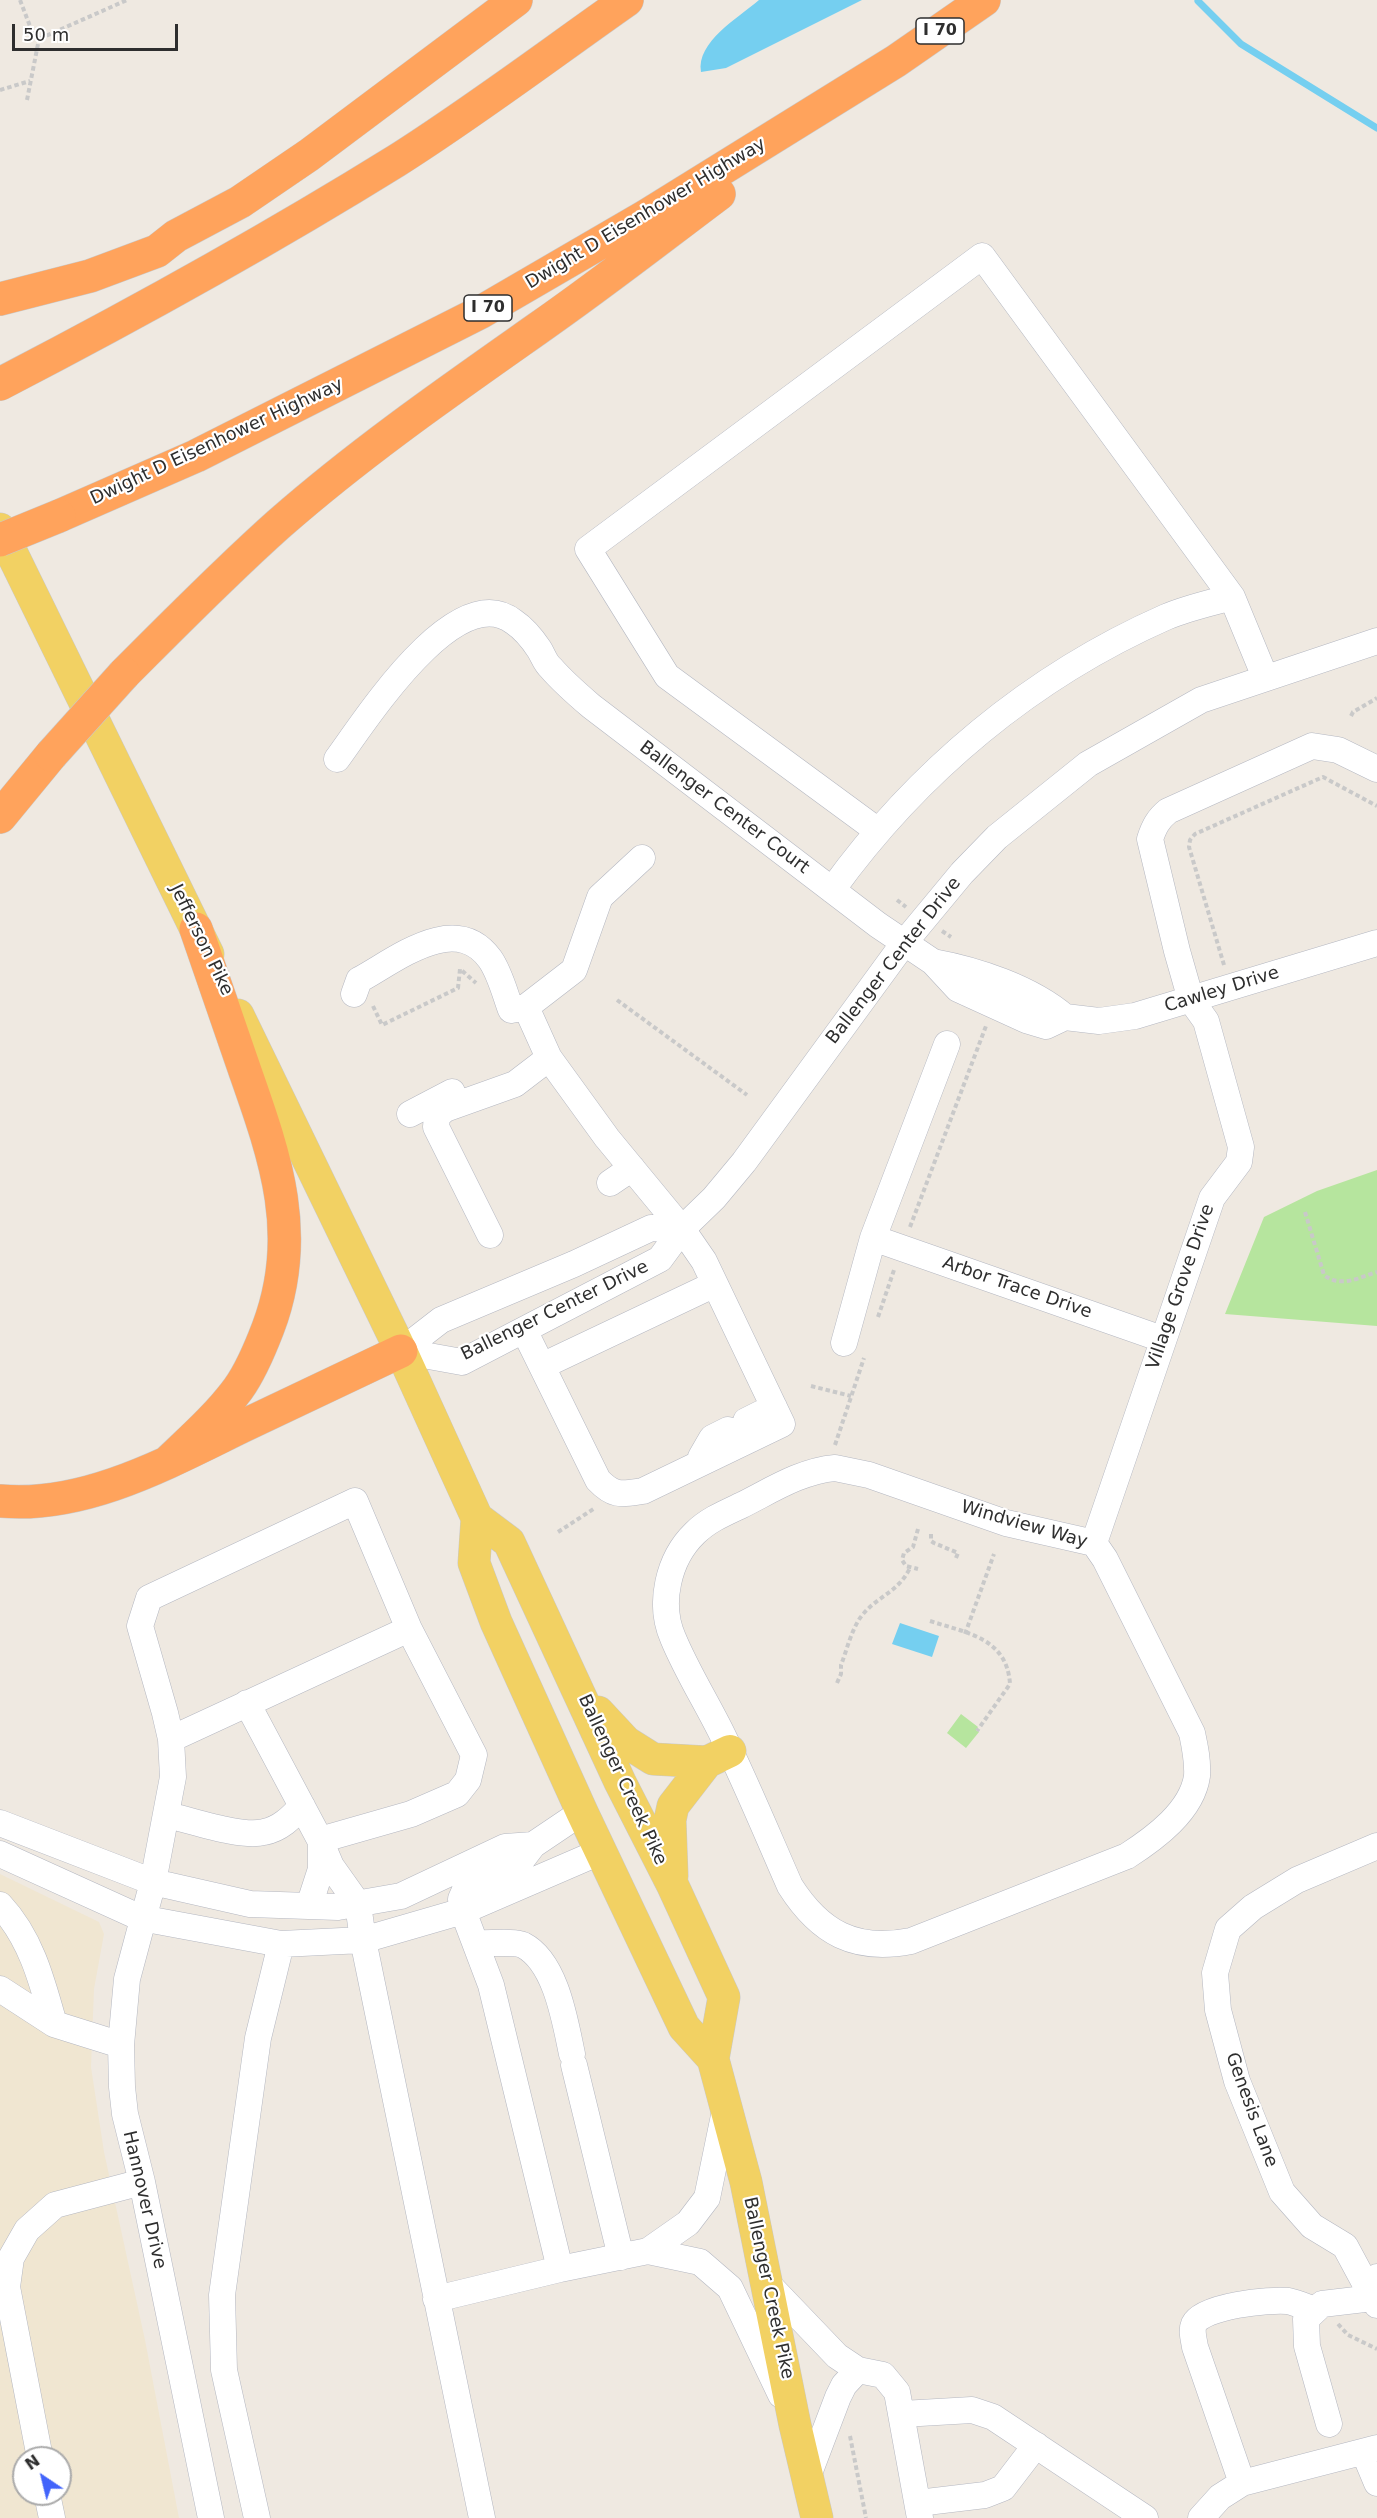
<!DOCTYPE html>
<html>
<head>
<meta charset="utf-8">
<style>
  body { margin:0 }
  #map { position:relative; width:1377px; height:2518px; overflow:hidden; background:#efe9e1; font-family:"DejaVu Sans",sans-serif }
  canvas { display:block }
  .north { position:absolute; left:12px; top:2446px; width:60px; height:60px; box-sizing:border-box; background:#fff; border:2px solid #ababab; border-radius:50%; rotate:325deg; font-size:16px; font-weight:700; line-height:24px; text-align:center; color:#2e2e2e }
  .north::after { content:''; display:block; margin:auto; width:21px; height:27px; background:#4264fb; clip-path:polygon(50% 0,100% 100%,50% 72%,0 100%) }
  .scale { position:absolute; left:12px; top:24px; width:166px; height:27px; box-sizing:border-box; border:3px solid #2e2e2e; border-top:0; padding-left:8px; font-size:18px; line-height:21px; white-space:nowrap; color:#2e2e2e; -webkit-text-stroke:4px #fff; paint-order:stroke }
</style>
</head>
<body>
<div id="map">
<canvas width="1377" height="2518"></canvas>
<div class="north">N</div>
<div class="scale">50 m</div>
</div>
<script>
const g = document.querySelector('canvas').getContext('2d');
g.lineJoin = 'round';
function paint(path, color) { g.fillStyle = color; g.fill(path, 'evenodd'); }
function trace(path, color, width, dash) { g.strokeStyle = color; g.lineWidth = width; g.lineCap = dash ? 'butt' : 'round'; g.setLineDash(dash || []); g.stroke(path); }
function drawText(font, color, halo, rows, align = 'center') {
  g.font = font + ' "DejaVu Sans",sans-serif'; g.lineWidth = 4.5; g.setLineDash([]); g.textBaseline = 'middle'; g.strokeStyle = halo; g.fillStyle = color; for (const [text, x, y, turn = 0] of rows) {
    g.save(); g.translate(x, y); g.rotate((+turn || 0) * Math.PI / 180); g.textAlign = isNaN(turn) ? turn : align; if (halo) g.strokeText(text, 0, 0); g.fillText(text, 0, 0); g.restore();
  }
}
paint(new Path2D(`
  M 0,1874 L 99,1922 L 104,1934 L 94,1989 L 91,2067 L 104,2152 L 145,2340 L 179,2518 L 0,2518 ZM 24,2458 L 60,2458 L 60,2494 L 24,2494 Z`), '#f0e6d1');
paint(new Path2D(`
  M 1377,1170 L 1377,1326 L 1225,1314 L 1264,1217 L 1317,1191 Z
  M 961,1714 L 978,1727 L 976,1730 L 979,1732 L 966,1748 L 947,1733 Z`), '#b6e59e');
paint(new Path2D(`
  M 759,0 L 862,0 L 726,68 L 701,72 C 696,42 738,18 759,0 Z
  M 900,1623 L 939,1636 L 932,1657 L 892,1644 Z`), '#75cff0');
trace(new Path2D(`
  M 1198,1 L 1241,44 L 1377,128`), '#75cff0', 7);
const minor = new Path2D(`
  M 337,759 C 365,721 456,577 514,622 C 523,628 533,640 539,649 C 543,655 545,663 551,668 C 563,682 577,694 591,706 L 878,925 L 933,962
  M 878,831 L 667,676 L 588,549 L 982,256 L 1232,597 L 1265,677
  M 832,890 C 917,772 1032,676 1166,617 C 1187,608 1210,603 1232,597
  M 354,994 L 359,980 C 396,960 455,911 490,959 C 500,973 505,994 511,1010 L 526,1007 L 574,970 L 600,897 L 642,858
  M 1065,1017 C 1031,988 977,970 933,962 L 958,989 L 1026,1020 L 1046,1026 L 1065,1017 L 1099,1021 L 1135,1016 L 1377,943
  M 410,1114 L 452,1092
  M 610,1183 L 632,1168
  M 490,1235 L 436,1127 L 437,1116 L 445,1109 L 515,1084 L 549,1058
  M 873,1238 L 1162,1339
  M 524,1330 L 598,1480 C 614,1497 622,1494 643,1491 L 782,1424 L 704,1261 L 682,1229 L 607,1138 L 549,1058 L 526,1007
  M 844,1343 L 873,1238 L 947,1044
  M 401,1351 L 462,1362 L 660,1259 L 682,1229 L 714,1198 L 744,1162 L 904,943 L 962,873 L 997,837 L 1088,764 L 1201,700 L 1377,641
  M 401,1351 L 441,1320 L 574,1264 L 651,1228 L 682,1229
  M 542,1366 L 715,1284
  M 746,1421 L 774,1407
  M 701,1457 L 712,1438 L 728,1430
  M 835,1468 L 869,1475 L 1006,1523 L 1094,1543 L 1105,1559 L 1192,1733 C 1195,1747 1198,1761 1197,1776 C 1192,1811 1155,1838 1127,1856 L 911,1941 C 855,1952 820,1933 790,1886 C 768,1836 747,1785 723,1736 C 707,1703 687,1672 673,1638 C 658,1604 668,1559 695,1533 C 708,1520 725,1513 742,1505 C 772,1490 801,1471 835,1468 Z
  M 1094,1543 L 1212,1198 L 1239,1162 L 1241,1147 L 1206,1021 L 1191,1000 L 1177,951 L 1150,839 C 1154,827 1158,819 1168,811 L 1312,746 L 1338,750 L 1377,769
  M 247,1703 L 320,1840 L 411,1814 L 457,1794 L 468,1780 L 474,1755 L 409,1629
  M 171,1739 L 409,1629 L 355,1501 L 149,1598 L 140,1626 L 165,1713 L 171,1739 L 173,1777 L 153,1882 L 127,1979 L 121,2045 L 122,2087 L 125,2114 L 142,2182 L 211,2518
  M 167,1815 C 191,1820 241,1838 264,1832 C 280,1829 291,1818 302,1806
  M 0,1823 L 153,1882 L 250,1904 L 338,1907 L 401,1896 L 505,1847 L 533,1845
  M 320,1840 L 331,1866 L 358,1904 L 363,1940 L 482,2518
  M 1377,1846 L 1297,1880 L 1253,1907 L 1228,1929 L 1215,1973 L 1218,2010 L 1237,2081 L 1282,2192 L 1312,2226 L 1345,2246 L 1373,2298 L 1377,2277
  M 0,1854 L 141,1918 L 281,1944 L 363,1940 L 463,1911 L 602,1851
  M 0,1905 C 31,1938 42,1981 54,2024
  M 309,1906 L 321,1869 L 321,1846
  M 476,1943 C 487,1944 514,1941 523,1945 C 556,1962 565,2021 572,2054
  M 0,1989 L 54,2024 L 121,2045
  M 574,2065 L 621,2257
  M 648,2251 L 688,2223 L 707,2198 L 726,2106
  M 560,2269 L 491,1985 L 463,1911 L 461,1899 L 465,1890 L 473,1883 L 520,1862 L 533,1845 L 582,1812
  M 768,2284 L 837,2356 L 858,2370 L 844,2385 L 838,2397 L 808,2476
  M 436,2299 L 560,2269 L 648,2251 L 700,2262 L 730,2288 L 781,2395
  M 858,2370 L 883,2375 L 897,2392 L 920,2518
  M 902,2414 L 972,2410 L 993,2417 L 1145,2518
  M 1329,2424 L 1307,2346 L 1306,2319 L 1322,2304 L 1373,2298 L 1377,2305
  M 1364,2452 L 1377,2483
  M 40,2458 L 7,2287 L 11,2258 L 27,2230 L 55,2205 L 142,2182
  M 1242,2483 L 1195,2347 C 1194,2340 1191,2331 1194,2324 C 1202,2306 1270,2299 1288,2301 C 1297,2303 1306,2307 1315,2310
  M 47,2494 L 52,2518
  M 918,2503 L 985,2495 L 1003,2488 L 1036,2445
  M 257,2518 L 224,2370 L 222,2295 L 258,2038 L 281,1944
  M 1201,2518 L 1220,2497 L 1242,2483 L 1377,2448`);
const major = new Path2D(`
  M 0,529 L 208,954
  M 238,1015 L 401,1351 L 477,1518 L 474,1563 L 496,1622 L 582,1812 L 684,2027 L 713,2059 L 746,2182 L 795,2425 L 817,2518
  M 477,1518 L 509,1542 L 620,1782 L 673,1886 L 724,1997 L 713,2059
  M 598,1712 L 626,1742 L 653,1759 L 707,1762
  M 672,1876 L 670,1820 L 673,1806 L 707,1762 L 730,1751`);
const highway = new Path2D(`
  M 0,299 L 90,276 L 157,251 L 176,236 L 240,202 L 309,155 L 516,0
  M 0,384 C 135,314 267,241 396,161 C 475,111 550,54 627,0
  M 59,516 L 196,456 L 481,312 L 646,216 L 896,61 L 984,0
  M 124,674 C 175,623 226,571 280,523 C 361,452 449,391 537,329 C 599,286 659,239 719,194
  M 0,817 L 51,755
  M 168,1462 C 192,1439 218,1416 238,1389 C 251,1371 260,1349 268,1328 C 303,1236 276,1159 245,1071 C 229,1024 212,976 196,929
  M 0,1501 C 85,1509 169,1462 243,1426 C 295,1401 348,1376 401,1351`);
trace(minor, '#b4b7c1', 27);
trace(major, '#c9c9c9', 33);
trace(highway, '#c9c9c9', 34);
trace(new Path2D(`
  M 20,0 L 33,34 L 39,39 L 127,0
  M 0,90 L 30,81
  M 27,100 L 39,39
  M 1351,716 L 1353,712 L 1377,698
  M 897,900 L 906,907
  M 942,931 L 951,937
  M 1224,965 L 1189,847 L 1190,840 L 1195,834 L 1323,777 L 1377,806
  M 617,1000 L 747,1095
  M 373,1006 L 382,1025 L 458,988 L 460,969 L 476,983
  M 1305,1212 L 1324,1275 C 1341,1288 1358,1278 1377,1272
  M 910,1227 L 986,1026
  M 878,1317 L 894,1270
  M 811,1386 L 851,1396
  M 835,1445 L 864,1358
  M 918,1529 L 913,1547 L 904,1553 L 902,1560 L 906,1566 L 918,1569
  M 558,1532 L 595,1508
  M 931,1534 L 931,1541 L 934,1543 L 958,1553 L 956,1558
  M 930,1621 C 967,1633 1007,1638 1010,1684 L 977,1731
  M 965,1634 L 994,1554
  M 837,1683 L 841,1674 L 841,1665 C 847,1650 852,1626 864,1613 C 880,1595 898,1592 910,1568
  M 1338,2324 L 1348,2335 L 1377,2349
  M 850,2436 L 866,2518`), '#c9c9c9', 4, [4.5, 3]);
trace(minor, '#fff', 26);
trace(major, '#f2d163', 32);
trace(highway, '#ffa35c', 33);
const highwayBridge = new Path2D(`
  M 0,540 L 59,516
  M 51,755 L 124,674`);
trace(highwayBridge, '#c9c9c9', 34, []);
trace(highwayBridge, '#ffa35c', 33);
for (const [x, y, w] of [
  [940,31,48],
  [488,308,48]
]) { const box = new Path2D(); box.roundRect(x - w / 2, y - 13, w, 26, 4.5); g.fillStyle = '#fff'; g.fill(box); trace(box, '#2e2e2e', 1.5); }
drawText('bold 16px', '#2e2e2e', null, [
  ["I 70",940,31],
  ["I 70",488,308]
]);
drawText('18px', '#2e2e2e', '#fff', [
  ["Dwight D Eisenhower Highway",646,214,-31],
  ["Dwight D Eisenhower Highway",217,442,-25],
  ["Ballenger Center Court",724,808,37],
  ["Jefferson Pike",201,940,64],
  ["Ballenger Center Drive",894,961,-52],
  ["Cawley Drive",1222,990,-17],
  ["Village Grove Drive",1181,1287,-71],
  ["Arbor Trace Drive",1017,1288,19],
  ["Ballenger Center Drive",555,1311,-26],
  ["Windview Way",1024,1525,16],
  ["Ballenger Creek Pike",622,1780,65],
  ["Genesis Lane",1251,2110,70],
  ["Hannover Drive",144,2200,77],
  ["Ballenger Creek Pike",768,2288,78]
]);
</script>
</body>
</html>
